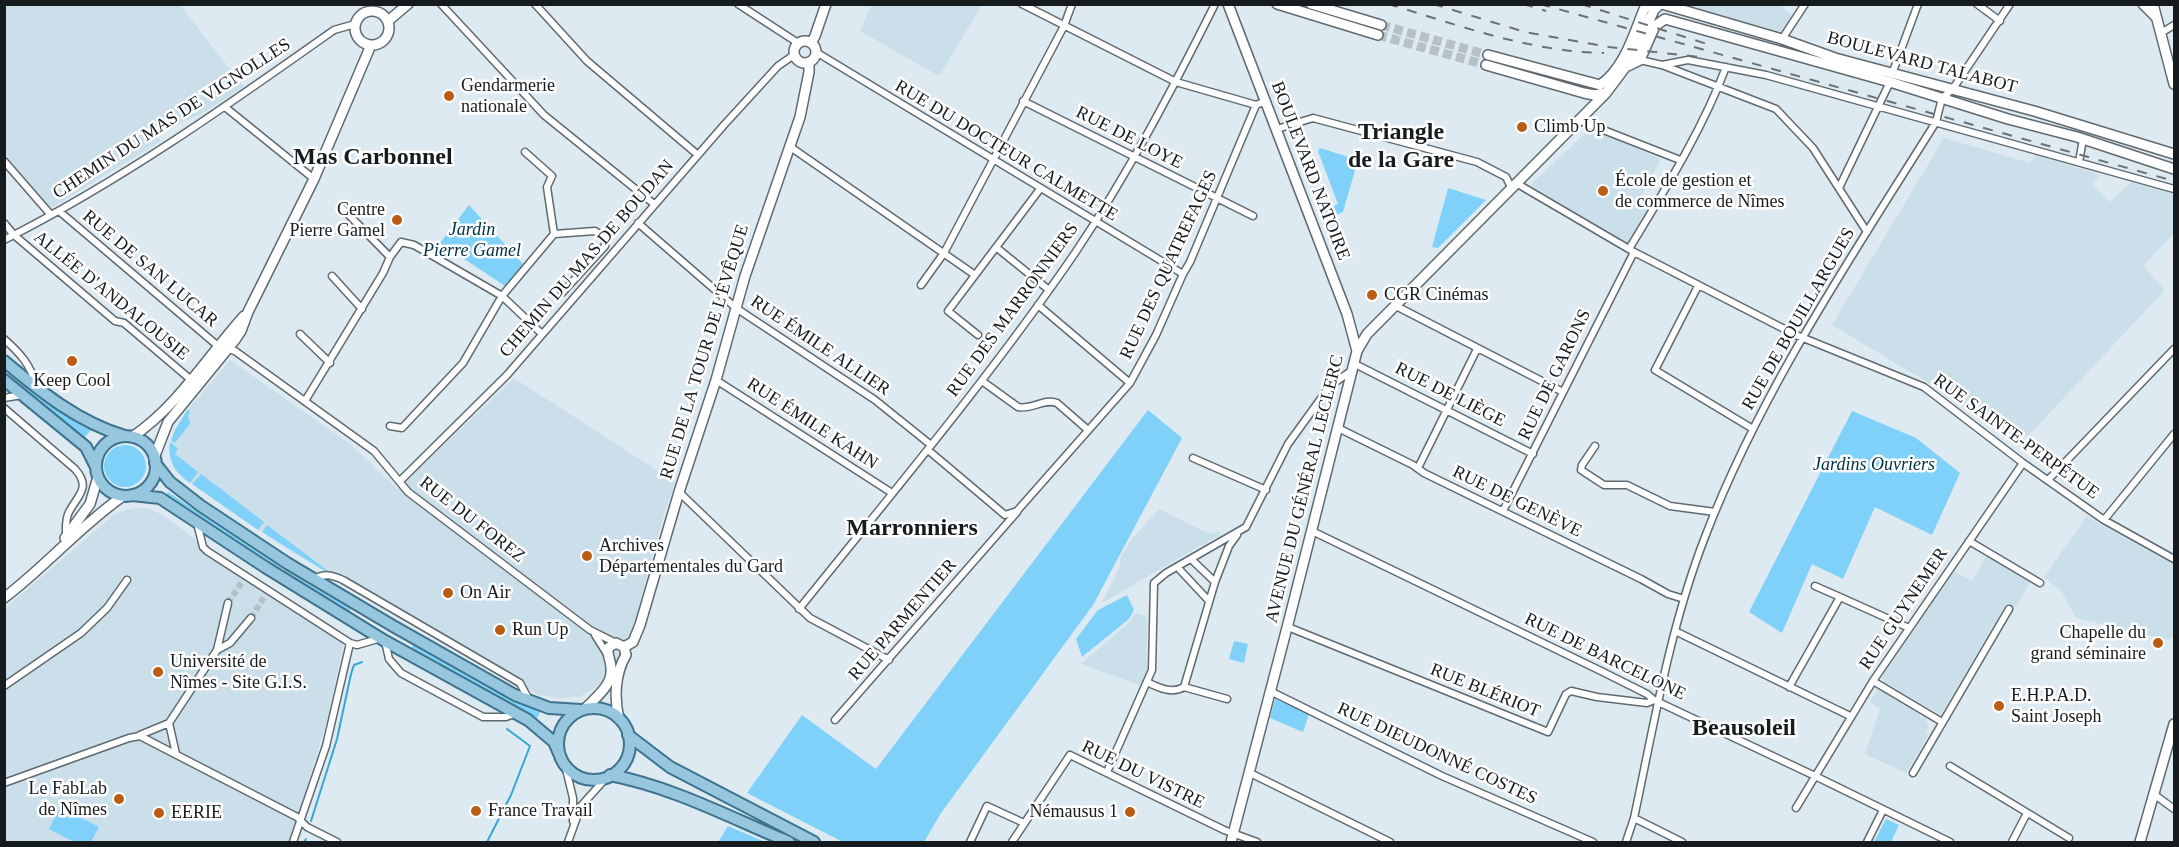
<!DOCTYPE html>
<html>
<head>
<meta charset="utf-8">
<style>
  body { margin:0 }
  #map { position:relative; width:2179px; height:847px; overflow:hidden; background:#ddeaf1; font-family:Georgia,serif }
  canvas { display:block }
  .frame { position:absolute; inset:0; border:6px solid #161b1d; pointer-events:none }
</style>
</head>
<body>
<div id="map">
<canvas width="2179" height="847"></canvas>
<div class="frame"></div>
</div>
<script>
const g = document.querySelector('canvas').getContext('2d');
g.lineJoin = 'round';
function paint(path, color) { g.fillStyle = color; g.fill(path, 'evenodd'); }
function trace(path, color, width, dash) { g.strokeStyle = color; g.lineWidth = width; g.lineCap = dash ? 'butt' : 'round'; g.setLineDash(dash || []); g.stroke(path); }
function drawText(font, color, halo, rows, align = 'center') {
  g.font = font + ' Georgia,serif'; g.lineWidth = 5; g.setLineDash([]); g.textBaseline = 'middle'; g.strokeStyle = halo; g.fillStyle = color; for (const [text, x, y, turn = 0] of rows) {
    g.save(); g.translate(x, y); g.rotate((+turn || 0) * Math.PI / 180); g.textAlign = isNaN(turn) ? turn : align; if (halo) g.strokeText(text, 0, 0); g.fillText(text, 0, 0); g.restore();
  }
}
paint(new Path2D(`
  M 872,4 L 982,4 L 982,5 L 939,76 L 860,31 Z
  M 4,5 L 180,5 L 244,87 L 201,114 L 177,124 L 171,129 L 167,125 L 155,133 L 161,141 L 53,207 L 47,206 L 5,157 Z
  M 1683,5 L 1780,5 L 1792,15 L 1781,32 Z
  M 1591,128 L 1661,159 L 1641,196 L 1653,202 L 1629,244 L 1530,185 Z
  M 1944,138 L 2030,163 L 2035,155 L 2101,175 L 2092,184 L 2110,202 L 2131,182 L 2174,194 L 2174,233 L 2143,266 L 2165,290 L 2027,437 L 2010,422 L 2004,428 L 1832,325 Z
  M 230,360 L 350,444 L 398,489 L 514,378 L 675,482 L 664,514 L 621,673 L 579,697 L 560,698 L 539,695 L 528,689 L 524,683 L 290,551 L 181,476 L 174,469 L 169,447 L 175,430 L 186,412 Z
  M 135,508 L 147,508 L 163,515 L 190,535 L 197,542 L 203,552 L 344,642 L 327,721 L 290,842 L 5,842 L 4,609 L 116,513 Z
  M 1159,509 L 1210,534 L 1219,531 L 1221,535 L 1196,548 L 1102,603 L 1119,568 L 1121,556 L 1131,540 Z
  M 2087,516 L 2099,524 L 2174,564 L 2174,638 L 2170,637 L 2169,640 L 2152,636 L 2076,618 L 2062,592 L 2044,577 Z
  M 1986,556 L 2031,581 L 2014,609 L 2006,604 L 1941,715 L 1884,682 L 1882,677 L 1954,571 L 1972,581 Z
  M 1135,613 L 1147,616 L 1147,672 L 1142,686 L 1081,664 L 1131,621 Z
  M 1877,689 L 1919,714 L 1921,718 L 1925,717 L 1929,728 L 1926,730 L 1928,736 L 1906,773 L 1865,754 L 1880,709 L 1870,702 Z`), '#cadfea');
paint(new Path2D(`
  M 1320,148 L 1358,160 L 1343,212 L 1323,221 L 1320,212 L 1338,204 L 1318,151 Z
  M 1448,188 L 1486,200 L 1438,248 L 1432,247 Z
  M 469,205 L 524,265 L 505,286 L 440,243 Z
  M 4,370 L 46,401 L 92,429 L 83,439 L 5,376 Z
  M 188,409 L 190,412 L 188,416 L 190,424 L 175,443 L 171,440 L 175,430 Z
  M 1148,410 L 1182,438 L 1093,605 L 941,813 L 924,842 L 843,842 L 747,793 L 802,715 L 876,769 Z
  M 1852,411 L 1916,438 L 1960,473 L 1932,535 L 1875,507 L 1843,579 L 1812,564 L 1782,633 L 1749,612 Z
  M 170,442 L 178,449 L 175,454 L 198,472 L 190,483 C 176,473 167,461 170,442 Z
  M104 466a21 21 0 1 1 42 0a21 21 0 1 1-42 0Z
  M 201,474 L 264,522 L 258,530 L 192,484 Z
  M 168,492 L 282,568 L 279,572 L 165,496 Z
  M 267,525 L 328,571 L 328,573 L 262,532 Z
  M 284,569 L 351,609 L 348,614 L 281,574 Z
  M 1127,595 L 1134,610 L 1129,619 L 1082,657 L 1076,639 L 1098,610 Z
  M 1234,641 L 1248,644 L 1244,663 L 1229,659 Z
  M 413,645 L 490,689 L 541,711 L 536,720 L 411,649 Z
  M 1275,699 L 1309,714 L 1303,732 L 1270,718 Z
  M 60,807 L 99,827 L 91,842 L 74,842 L 49,829 Z
  M 1886,819 L 1899,825 L 1891,842 L 1874,842 Z
  M 728,826 L 765,842 L 718,842 Z`), '#80d1f9');
trace(new Path2D(`
  M 311,821 L 337,739 L 351,674 L 354,665 L 362,662
  M 304,842 L 306,839
  M 487,842 L 511,795 L 530,746 L 507,729`), '#35a5d5', 2);
trace(new Path2D(`
  M 228,603 L 242,582
  M 251,618 L 264,597`), '#b5c1c7', 6, [6, 3]);
trace(new Path2D(`
  M 1381,25 L 1488,55
  M 1378,35 L 1486,65`), '#b5c1c7', 9, [9, 4.5]);
const street = new Path2D(`
  M 441,4 L 544,115 L 654,204
  M 535,4 L 587,61 L 698,155
  M 738,4 L 798,43
  M 1022,4 L 1176,82 L 1256,105
  M 1977,4 L 2000,21
  M 2161,33 L 2174,25
  M 1782,39 L 1805,4
  M 816,52 L 1183,274
  M 1640,60 L 1662,65 L 1776,109 L 1813,148 L 1867,232
  M 1662,65 L 1688,60 L 1766,75 L 2174,189
  M 1892,74 L 1918,4
  M 1023,101 L 1253,216
  M 225,107 L 314,179
  M 1578,120 L 1680,160
  M 1277,129 L 1313,118 L 1477,162 L 1506,177 L 1512,189
  M 789,146 L 975,275
  M 4,161 L 51,215
  M 2079,162 L 2083,139
  M 1516,183 L 1634,252 L 1796,335 L 1924,387 L 2023,463 L 2104,520 L 2174,559
  M 1839,188 L 1890,82
  M 341,207 L 390,257
  M 59,211 L 218,346 L 235,351 L 374,451 L 408,492 L 590,630 L 616,643
  M 4,223 L 14,235 L 115,321 L 124,323 L 190,379
  M 638,223 L 736,308 L 875,400 L 931,445
  M 554,234 L 595,231 L 605,238 L 605,246 L 562,293
  M 4,240 C 121,181 228,105 334,30 L 355,24
  M 997,248 L 1049,290
  M 1629,249 C 1664,191 1702,131 1726,67
  M 332,276 L 362,309
  M 921,285 L 944,253 L 1064,26 L 1072,4
  M 1698,286 L 1655,370 L 1753,429
  M 1038,305 L 1130,383
  M 1396,306 L 1563,392
  M 300,334 L 330,363
  M 978,335 L 948,311 L 1040,189
  M 4,339 C 20,353 31,365 36,386
  M 1353,363 L 1533,454
  M 716,380 L 892,493
  M 982,381 L 1018,407 C 1032,410 1044,398 1057,403 L 1088,430
  M 4,398 L 22,395
  M 305,401 L 383,273 L 390,257 L 401,242 L 414,245 L 502,296 L 542,334
  M 4,408 L 75,469 C 92,488 77,496 69,512 C 65,519 66,529 66,536
  M 390,426 L 402,428 L 463,363 L 502,296 L 554,234 L 547,187 L 552,176 L 525,152
  M 1338,428 L 1413,465 L 1424,473 L 1641,579 L 1668,594 L 1684,599
  M 1595,446 L 1582,465 L 1581,470 L 1604,485 L 1627,485 L 1670,506 L 1715,512
  M 928,450 L 1005,515 L 1017,511 L 1130,383 L 1156,335 L 1183,274 L 1190,262 L 1256,105 L 1266,101
  M 1193,458 L 1266,490
  M 1418,468 L 1477,349
  M 2048,480 L 2174,349
  M 400,481 L 507,375 L 724,125 L 778,66 L 794,55
  M 679,492 L 810,618 L 889,660
  M 1503,511 L 1634,252
  M 2104,520 L 2174,434
  M 197,523 L 203,547 L 207,551 L 350,643 L 357,645 L 381,638
  M 1312,531 L 1603,672 L 1647,694 L 1654,700 L 1815,776 L 1950,842
  M 1969,541 L 2040,583
  M 1180,570 L 1209,601
  M 314,579 C 325,573 332,575 343,580 L 520,683 L 529,700
  M 1215,582 L 1229,546 L 1237,535
  M 1815,586 L 1840,597
  M 799,609 C 893,492 990,377 1075,253 C 1128,174 1172,90 1215,4
  M 1288,627 L 1548,732 L 1566,694 L 1571,691 L 1597,697 L 1647,703 L 1654,700
  M 1675,631 L 1850,716
  M 595,635 L 607,654
  M 385,641 L 389,659 L 401,673 L 483,717 L 506,717 L 516,713
  M 217,650 L 230,643 L 251,618
  M 1873,681 L 1942,722
  M 1147,682 C 1159,688 1172,694 1184,687 L 1215,582 L 1191,559
  M 4,686 L 81,633 L 107,608 L 127,580
  M 1184,687 L 1227,699
  M 1789,687 L 1840,597 L 1909,628
  M 1270,691 L 1442,776 L 1593,842
  M 835,720 L 1017,512
  M 169,723 L 176,754
  M 140,735 L 169,723 L 217,650 L 228,603
  M 565,765 L 573,798 L 573,821
  M 1950,766 L 2069,838
  M 1107,772 L 1152,670 L 1154,583 L 1166,573 L 1246,527 L 1288,444 L 1330,386 L 1351,371
  M 1248,772 L 1390,842
  M 1913,773 L 2009,609
  M 4,783 L 129,738 L 140,736 L 297,817 L 307,827 L 337,842
  M 2155,795 L 2174,809
  M 1796,808 L 1873,681 L 2023,463
  M 1634,818 L 1682,842
  M 293,842 L 326,746 L 350,643
  M 568,842 L 581,806 L 606,778
  M 970,842 L 987,806 L 1024,823
  M 1012,842 L 1070,755 L 1224,830 L 1257,842
  M 1626,842 L 1634,818 C 1654,724 1670,627 1705,537 C 1762,389 1852,256 1936,122 L 1942,98 L 1952,90 L 2010,4
  M 1867,842 L 1883,810
  M 2012,842 L 2027,813`);
const secondary = new Path2D(`
  M 1228,4 L 1347,314 L 1357,351
  M 1277,4 L 1378,35
  M 1311,4 L 1381,25
  M 1662,4 L 1782,39 L 1835,58 L 2034,111 L 2174,154
  M 2143,4 L 2156,17
  M 2153,4 L 2174,84
  M355 28a17 17 0 1 1 34 0a17 17 0 1 1-34 0Z
  M 388,21 L 408,4
  M794 52a11 11 0 1 1 22 0a11 11 0 1 1-22 0Z
  M 811,43 L 815,36 L 826,4
  M 1488,55 L 1600,85 C 1625,68 1634,33 1645,7 L 1657,4
  M 1486,65 L 1584,93 L 1594,95 L 1606,93
  M 1628,66 L 1640,60 L 1655,26 L 1665,19 L 1890,82 L 2008,119 L 2077,137 L 2174,169
  M 132,437 C 177,407 208,356 244,316
  M 154,458 L 168,422 L 235,340 L 241,331 L 248,312 L 314,179 L 371,45
  M 65,538 L 90,504 L 98,477
  M 4,598 C 46,566 80,526 123,496
  M 624,647 L 633,642 L 640,625 L 679,492 L 716,380 L 745,276 L 800,117 L 809,72 L 809,62
  M 585,709 C 596,697 613,685 611,668 C 611,660 607,656 608,648 L 616,643 L 624,647
  M 619,719 C 614,698 615,673 626,655 L 624,647
  M 1231,842 L 1289,620 L 1357,351 L 1367,334 L 1606,93 L 1633,57 L 1654,10 L 1660,4
  M 2140,842 L 2174,724`);
const primary = new Path2D(`
  M 4,361 C 40,391 79,423 125,436
  M 4,380 L 86,447 L 96,467
  M96 466a30 30 0 1 1 60 0a30 30 0 1 1-60 0Z
  M 155,463 L 170,482 L 201,506 L 287,563 L 393,626 L 515,695 L 549,708 L 581,710
  M 132,495 L 160,498 L 265,567 L 385,641 L 528,720 L 554,742 L 561,758
  M558 744a36 36 0 1 1 72 0a36 36 0 1 1-72 0Z
  M 628,735 L 670,767 L 814,842
  M 610,775 C 673,787 731,818 789,842`);
trace(street, '#5f6a70', 9);
trace(secondary, '#5f6a70', 12);
trace(primary, '#3d738c', 14);
trace(street, '#fff', 6);
trace(secondary, '#fff', 9);
trace(primary, '#97c7de', 10);
trace(new Path2D(`
  M 1388,4 C 1458,25 1530,52 1604,53
  M 1433,4 L 1525,32 L 1609,47 L 1700,57
  M 1523,4 L 1546,11
  M 1540,4 L 2174,181
  M 1581,4 L 1707,44`), '#6a7277', 2, [10, 10]);
for (const [x, y, r, color] of [
  [449,96,6,"#bb5c14"],
  [1522,127,6,"#bb5c14"],
  [1603,191,6,"#bb5c14"],
  [397,220,6,"#bb5c14"],
  [1372,295,6,"#bb5c14"],
  [72,361,6,"#bb5c14"],
  [587,556,6,"#bb5c14"],
  [448,593,6,"#bb5c14"],
  [500,630,6,"#bb5c14"],
  [2158,643,6,"#bb5c14"],
  [158,672,6,"#bb5c14"],
  [1999,706,6,"#bb5c14"],
  [119,799,6,"#bb5c14"],
  [476,811,6,"#bb5c14"],
  [1130,812,6,"#bb5c14"],
  [159,813,6,"#bb5c14"]
]) { const dot = new Path2D(); dot.arc(x, y, r, 0, 2 * Math.PI); g.fillStyle = color; g.fill(dot); trace(dot, '#fff', 2); }
drawText('18px', '#161b1d', '#fff', [
  ["BOULEVARD TALABOT",1922,63,15],
  ["CHEMIN DU MAS DE VIGNOLLES",172,119,-33],
  ["RUE DE LOYE",1129,138,27],
  ["RUE DU DOCTEUR CALMETTE",1006,151,31],
  ["BOULEVARD NATOIRE",1310,171,69],
  ["CHEMIN DU MAS DE BOUDAN",587,259,-49],
  ["RUE DES QUATREFAGES",1169,265,-65],
  ["RUE DE SAN LUCAR",150,269,40],
  ["ALLÉE D'ANDALOUSIE",111,296,39],
  ["RUE DES MARRONNIERS",1013,310,-54],
  ["RUE DE BOUILLARGUES",1799,319,-60],
  ["RUE ÉMILE ALLIER",820,346,34],
  ["RUE DE LA TOUR DE L'ÉVÊQUE",705,352,-73],
  ["RUE DE GARONS",1555,375,-64],
  ["RUE DE LIÈGE",1450,395,27],
  ["RUE ÉMILE KAHN",812,424,33],
  ["RUE SAINTE-PERPÉTUE",2016,437,36],
  ["AVENUE DU GÉNÉRAL LECLERC",1305,489,-76],
  ["RUE DE GENÈVE",1517,502,26],
  ["RUE DU FOREZ",472,520,38],
  ["RUE GUYNEMER",1904,609,-56],
  ["RUE PARMENTIER",903,620,-49],
  ["RUE DE BARCELONE",1605,657,26],
  ["RUE BLÉRIOT",1485,691,22],
  ["RUE DIEUDONNÉ COSTES",1437,754,25],
  ["RUE DU VISTRE",1143,775,26]
]);
drawText('18px', '#161b1d', '#fff', [
  ["Gendarmerie",461,86],
  ["nationale",461,107],
  ["Climb Up",1534,127],
  ["École de gestion et",1615,181],
  ["de commerce de Nîmes",1615,202],
  ["Centre",385,210,"right"],
  ["Pierre Gamel",385,231,"right"],
  ["CGR Cinémas",1384,295],
  ["Keep Cool",72,381,"center"],
  ["Archives",599,546],
  ["Départementales du Gard",599,567],
  ["On Air",460,593],
  ["Run Up",512,630],
  ["Chapelle du",2146,633,"right"],
  ["grand séminaire",2146,654,"right"],
  ["Université de",170,662],
  ["Nîmes - Site G.I.S.",170,683],
  ["E.H.P.A.D.",2011,696],
  ["Saint Joseph",2011,717],
  ["Le FabLab",107,789,"right"],
  ["de Nîmes",107,810,"right"],
  ["France Travail",488,811],
  ["Némausus 1",1118,812,"right"],
  ["EERIE",171,813]
], 'left');
drawText('italic 18px', '#003043', '#fff', [
  ["Jardin",472,230],
  ["Pierre Gamel",472,251],
  ["Jardins Ouvriers",1874,465]
]);
drawText('bold 24px', '#161b1d', '#fff', [
  ["Triangle",1401,133],
  ["de la Gare",1401,161],
  ["Mas Carbonnel",373,158],
  ["Marronniers",912,529],
  ["Beausoleil",1744,729]
]);
</script>
</body>
</html>
